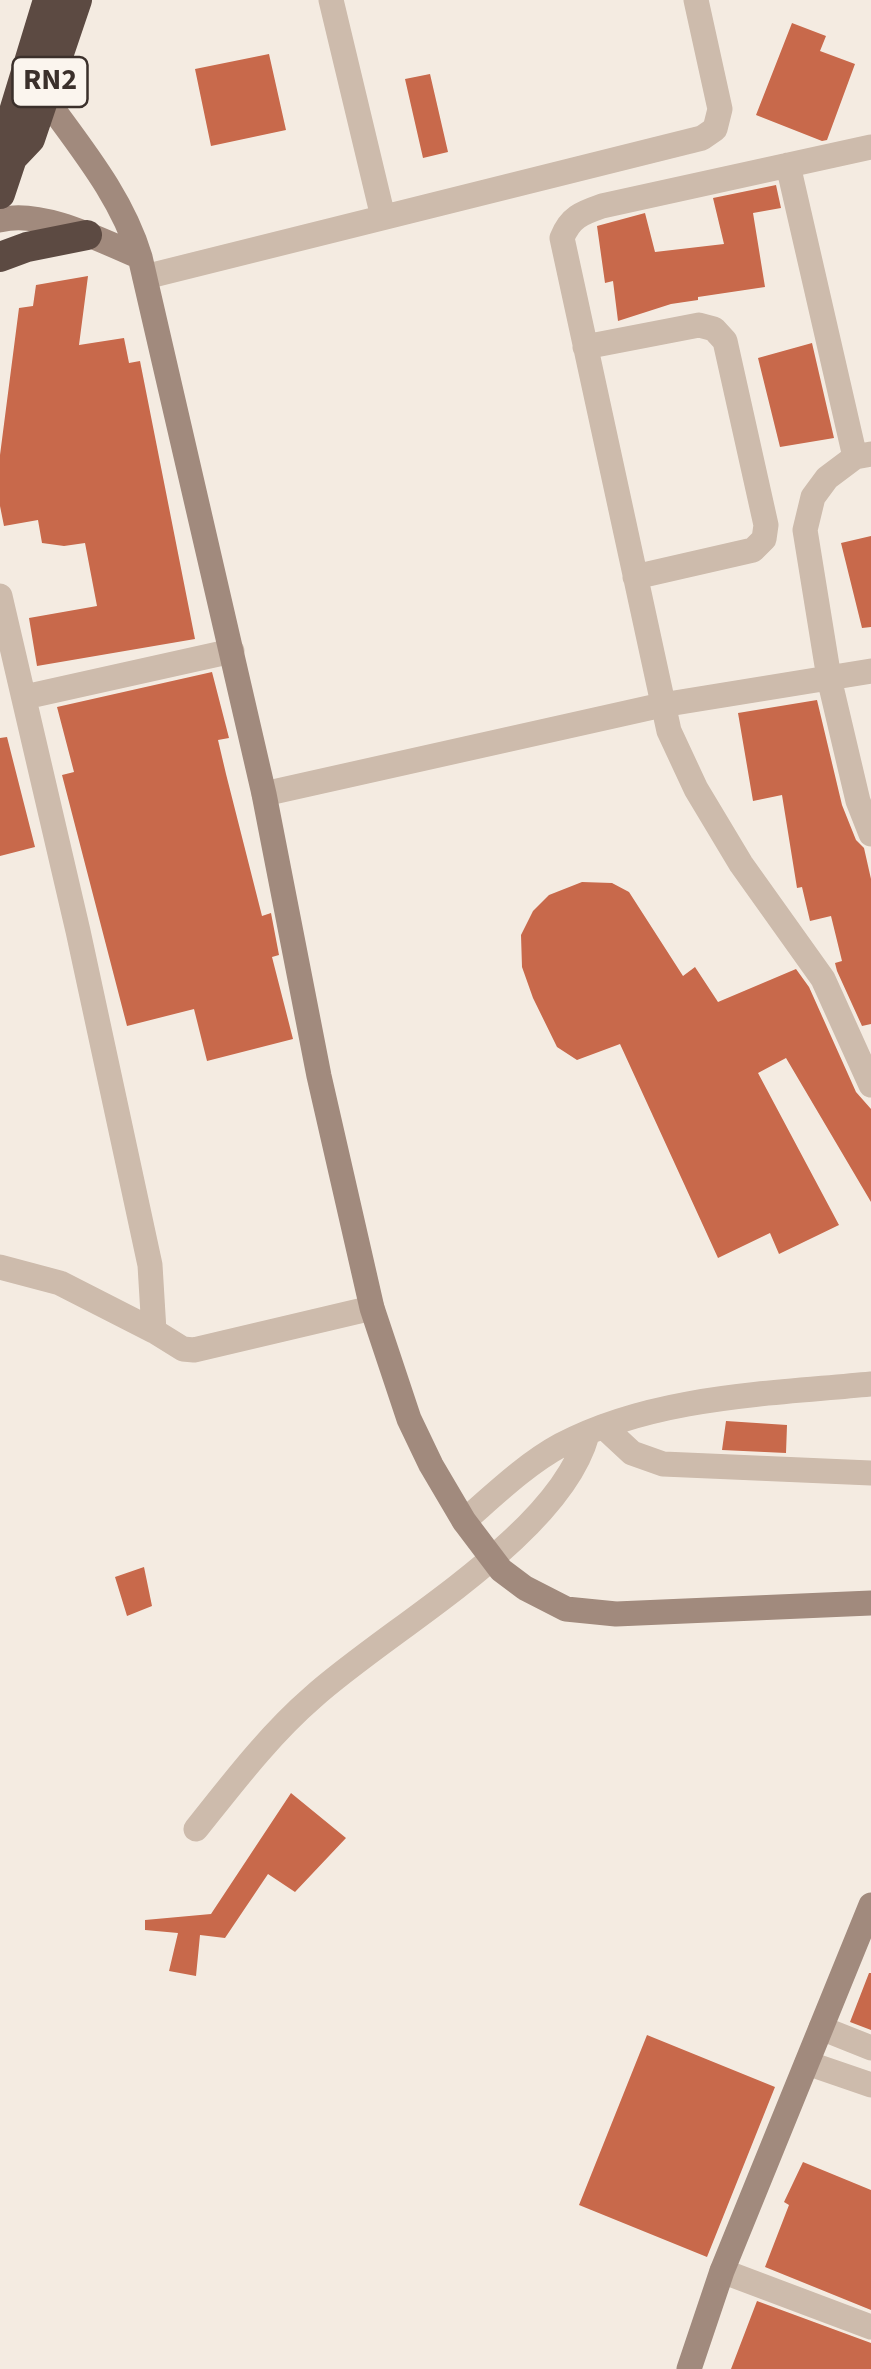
<!DOCTYPE html>
<html>
<head>
<meta charset="utf-8">
<style>
  body { margin:0 }
  canvas { display:block; background:#f4ebe1 }
</style>
</head>
<body>
<canvas width="871" height="2369"></canvas>
<script>
const g = document.querySelector('canvas').getContext('2d');
g.lineJoin = 'round';
function paint(path, color) { g.fillStyle = color; g.fill(path, 'evenodd'); }
function trace(path, color, width, dash) { g.strokeStyle = color; g.lineWidth = width; g.lineCap = dash ? 'butt' : 'round'; g.setLineDash(dash || []); g.stroke(path); }
function drawText(font, color, halo, rows, align = 'center') {
  g.font = font + ' "Source Sans 3",sans-serif'; g.lineWidth = 10; g.setLineDash([]); g.textBaseline = 'middle'; g.strokeStyle = halo; g.fillStyle = color; for (const [text, x, y, turn = 0] of rows) {
    g.save(); g.translate(x, y); g.rotate((+turn || 0) * Math.PI / 180); g.textAlign = isNaN(turn) ? turn : align; if (halo) g.strokeText(text, 0, 0); g.fillText(text, 0, 0); g.restore();
  }
}
paint(new Path2D(`
  M 792,23 L 826,36 L 820,51 L 855,64 L 827,140 L 822,141 L 756,115 Z
  M 269,54 L 286,130 L 211,146 L 195,69 Z
  M 430,74 L 448,152 L 423,158 L 405,79 Z
  M 776,185 L 781,208 L 753,213 L 765,287 L 698,297 L 698,300 L 671,304 L 618,321 L 613,281 L 605,283 L 597,226 L 645,213 L 655,252 L 724,244 L 713,198 Z
  M 88,276 L 79,345 L 124,338 L 129,363 L 140,361 L 195,639 L 37,666 L 29,618 L 97,606 L 85,543 L 64,546 L 42,543 L 38,520 L 4,526 L 0,506 L 0,455 L 19,308 L 33,306 L 36,285 Z
  M 812,343 L 834,438 L 780,447 L 758,358 Z
  M 871,536 L 871,627 L 862,628 L 841,543 Z
  M 212,672 L 229,738 L 218,740 L 226,774 L 262,916 L 271,913 L 279,955 L 272,957 L 293,1039 L 207,1061 L 194,1009 L 127,1026 L 62,775 L 74,772 L 57,707 Z
  M 817,700 L 842,805 L 856,840 L 864,848 L 871,879 L 871,1024 L 862,1026 L 837,971 L 835,963 L 842,961 L 831,916 L 810,921 L 802,887 L 797,888 L 782,795 L 753,801 L 738,713 Z
  M 7,737 L 35,847 L 0,856 L 0,738 Z
  M 582,882 L 612,883 L 629,892 L 683,976 L 695,967 L 718,1002 L 796,969 L 809,987 L 856,1092 L 871,1109 L 871,1202 L 786,1058 L 758,1073 L 839,1225 L 779,1254 L 770,1233 L 718,1258 L 620,1044 L 577,1060 L 557,1047 L 533,998 L 522,967 L 521,935 L 533,911 L 549,895 Z
  M 726,1421 L 787,1425 L 786,1453 L 722,1450 Z
  M 144,1567 L 152,1606 L 127,1616 L 115,1577 Z
  M 291,1793 L 346,1838 L 295,1892 L 268,1874 L 225,1938 L 200,1935 L 196,1976 L 169,1971 L 178,1933 L 145,1930 L 145,1920 L 211,1914 Z
  M 869,1973 L 871,1973 L 871,2030 L 850,2022 Z
  M 647,2035 L 775,2087 L 707,2257 L 579,2205 Z
  M 803,2162 L 871,2190 L 871,2310 L 765,2267 L 789,2205 L 784,2202 Z
  M 757,2301 L 871,2343 L 871,2369 L 731,2369 Z`), '#c8694b');
trace(new Path2D(`
  M 331,0 L 383,217
  M 871,147 L 602,206 C 582,213 570,217 562,238 L 669,731 L 696,789 L 741,864 L 823,979 L 871,1085
  M 788,165 L 855,457
  M 145,277 L 702,138 L 715,129 L 720,109 L 696,0
  M 585,347 L 699,325 L 714,329 L 725,341 L 766,525 L 764,539 L 753,550 L 635,577
  M 871,454 L 855,457 L 827,478 L 813,497 L 805,530 L 829,678 L 858,801 L 871,834
  M 0,596 L 78,931 L 150,1265 L 154,1331 L 183,1349 L 194,1350 L 372,1308
  M 25,697 L 232,651
  M 264,794 L 662,705 L 871,671
  M 0,1267 L 60,1283 L 154,1331
  M 604,1427 L 632,1453 L 663,1464 L 871,1473
  M 464,1521 C 494,1495 526,1464 561,1445 C 654,1396 769,1394 871,1384
  M 196,1829 C 232,1784 269,1735 313,1697 C 391,1627 559,1536 587,1435
  M 821,2028 L 871,2048
  M 807,2063 L 871,2085
  M 722,2271 L 871,2327`), '#cdbbac', 25);
trace(new Path2D(`
  M 45,98 C 81,148 122,197 140,257 L 264,794 L 319,1076 L 372,1308 L 409,1419 L 431,1465 L 464,1521 L 501,1570 L 525,1588 L 566,1609 L 616,1614 L 871,1603
  M 0,220 C 41,209 102,241 140,257
  M 689,2369 L 722,2271 L 871,1905`), '#a18a7d', 25);
trace(new Path2D(`
  M 12,158 L 30,139 L 77,0
  M 0,194 L 12,158 L 9,128 L 48,0
  M 0,257 L 27,247 L 87,235`), '#5c4a42', 30);
for (const [x, y, w] of [
  [50,82,75]
]) { const box = new Path2D(); box.roundRect(x - w / 2, y - 25, w, 50, 8); g.fillStyle = '#fbf5ee'; g.fill(box); trace(box, '#3b302b', 2.5); }
drawText('bold 30px', '#3b302b', null, [
  ["RN2",50,82]
]);
</script>
</body>
</html>
